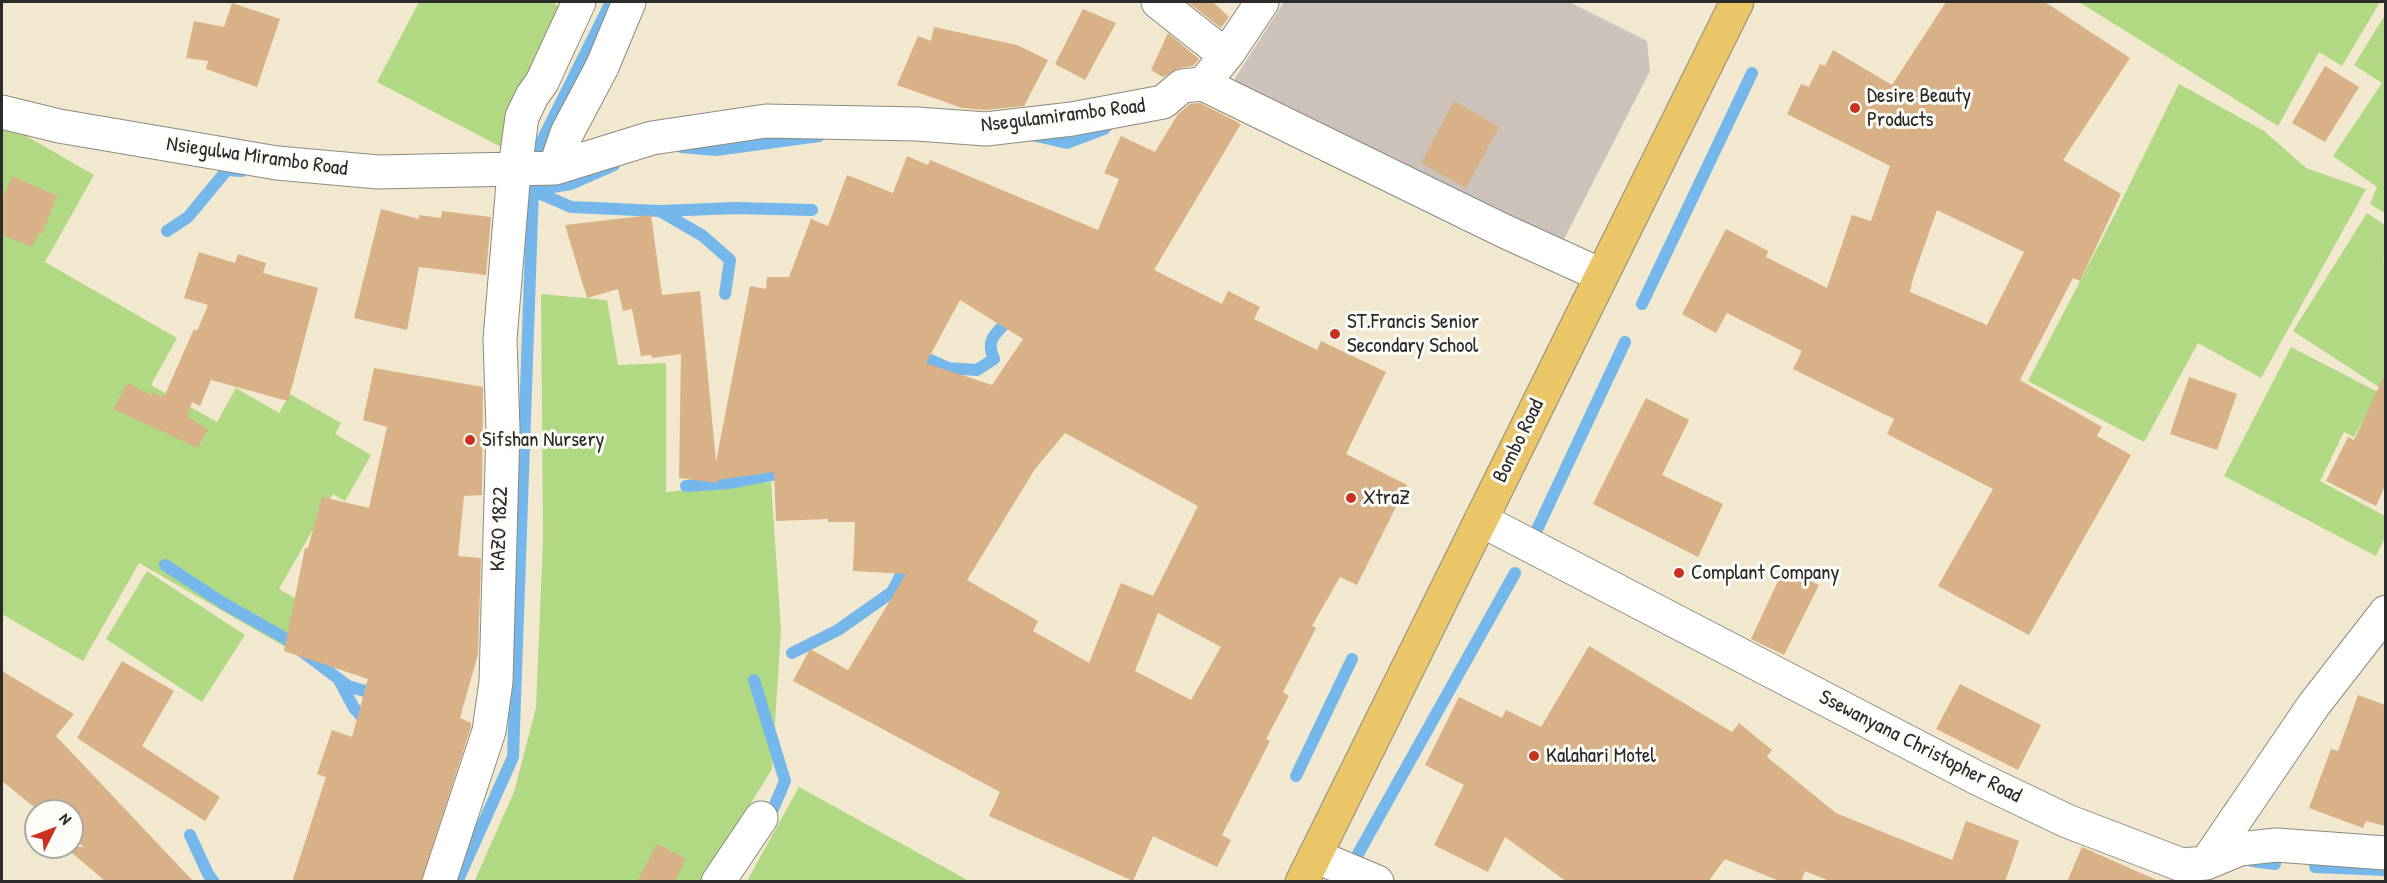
<!DOCTYPE html>
<html>
<head>
<meta charset="utf-8">
<style>
  body { margin:0 }
  #map { position:relative; width:2387px; height:883px; overflow:hidden; background:#f1e8cf; font-family:"Patrick Hand",sans-serif }
  canvas { display:block }
  .frame { position:absolute; inset:0; border:3px solid #2b2b2b; pointer-events:none }
  .north { position:absolute; left:24px; top:799px; width:60px; height:60px; box-sizing:border-box; background:#fdfcf7; border:2px solid #a9a8a5; border-radius:50%; rotate:48deg; font-size:16px; font-weight:700; line-height:24px; text-align:center; color:#2b2b2b }
  .north::after { content:''; display:block; margin:auto; width:21px; height:27px; background:#c8321e; clip-path:polygon(50% 0,100% 100%,50% 72%,0 100%) }
</style>
</head>
<body>
<div id="map">
<canvas width="2387" height="883"></canvas>
<div class="frame"></div>
<div class="north">N</div>
</div>
<script>
const g = document.querySelector('canvas').getContext('2d');
g.lineJoin = 'round';
function paint(path, color) { g.fillStyle = color; g.fill(path, 'evenodd'); }
function trace(path, color, width, dash) { g.strokeStyle = color; g.lineWidth = width; g.lineCap = dash ? 'butt' : 'round'; g.setLineDash(dash || []); g.stroke(path); }
function drawText(font, color, halo, rows, align = 'center') {
  g.font = font + ' "Patrick Hand",sans-serif'; g.lineWidth = 6; g.setLineDash([]); g.textBaseline = 'middle'; g.strokeStyle = halo; g.fillStyle = color; for (const [text, x, y, turn = 0] of rows) {
    g.save(); g.translate(x, y); g.rotate((+turn || 0) * Math.PI / 180); g.textAlign = isNaN(turn) ? turn : align; if (halo) g.strokeText(text, 0, 0); g.fillText(text, 0, 0); g.restore();
  }
}
paint(new Path2D(`
  M 1284,2 L 1569,2 L 1647,41 L 1650,71 L 1562,243 L 1232,83 Z`), '#cdc2b9');
paint(new Path2D(`
  M 419,2 L 551,2 L 571,12 L 501,147 L 377,82 Z
  M 2079,2 L 2380,2 L 2342,66 L 2319,52 L 2278,126 Z
  M 2385,15 L 2385,213 L 2370,204 L 2377,187 L 2333,156 L 2382,83 L 2354,65 Z
  M 2179,84 L 2264,131 L 2306,168 L 2366,189 L 2261,378 L 2198,343 L 2144,442 L 2028,381 L 2115,214 Z
  M 2,122 L 94,175 L 45,262 L 177,338 L 151,385 L 217,422 L 236,388 L 279,413 L 290,394 L 341,423 L 335,434 L 371,455 L 345,501 L 333,494 L 279,589 L 317,611 L 294,652 L 139,563 L 83,661 L 2,614 Z
  M 2367,213 L 2385,225 L 2385,254 L 2383,259 L 2386,261 L 2385,391 L 2293,331 Z
  M 541,294 L 607,300 L 618,365 L 666,363 L 666,492 L 771,482 L 781,629 L 772,769 L 703,881 L 474,882 L 514,792 L 536,708 L 543,540 Z
  M 2291,347 L 2378,392 L 2354,437 L 2344,432 L 2320,481 L 2385,516 L 2385,537 L 2376,556 L 2224,476 Z
  M 147,571 L 245,635 L 202,702 L 106,639 Z
  M 799,787 L 969,881 L 747,881 Z`), '#b1d983');
trace(new Path2D(`
  M 1032,135 L 1067,143 L 1104,129 L 1112,120
  M 681,147 L 716,150 L 819,136
  M 536,153 L 611,2
  M 527,188 L 571,207 L 660,211 L 703,236 L 730,260 L 725,294
  M 534,190 L 571,184 L 614,165
  M 661,211 L 736,208 L 812,210
  M 167,231 L 188,217 L 227,170 L 242,171
  M 1642,304 L 1752,73
  M 915,353 L 948,368 L 977,370 L 994,359 C 985,339 996,334 1009,319 L 1013,322
  M 686,486 L 729,483 L 776,474 L 789,474
  M 1542,540 L 1534,536 L 1625,342
  M 165,565 L 223,603 L 283,637 L 348,686 L 381,696
  M 792,653 L 838,630 L 892,592 L 908,561
  M 339,680 L 354,708 L 369,725
  M 754,680 L 785,781 L 767,823
  M 1296,776 L 1352,659
  M 190,835 L 208,874 L 214,882
  M 2252,861 L 2275,864
  M 2315,867 L 2386,870
  M 1349,870 L 1515,573
  M 457,882 L 513,757 L 533,190`), '#75b7ea', 12);
paint(new Path2D(`
  M 1188,2 L 1213,2 L 1229,17 L 1221,28 Z
  M 1946,2 L 2045,2 L 2130,58 L 2063,160 L 2121,194 L 2080,281 L 2073,278 L 2020,380 L 2102,427 L 2097,436 L 2131,455 L 2029,635 L 1938,586 L 1993,489 L 1887,434 L 1894,419 L 1793,369 L 1802,351 L 1727,313 L 1716,333 L 1682,314 L 1726,229 L 1768,251 L 1766,257 L 1827,288 L 1852,215 L 1871,221 L 1890,166 L 1787,114 L 1801,84 L 1809,87 L 1820,64 L 1825,66 L 1833,50 L 1892,85 ZM 1937,210 L 2024,252 L 1987,325 L 1910,292 L 1913,278 Z
  M 232,3 L 280,19 L 257,87 L 206,69 L 208,61 L 186,58 L 194,21 L 224,27 Z
  M 1083,9 L 1116,23 L 1085,80 L 1055,64 Z
  M 934,27 L 1017,45 L 1048,60 L 1024,106 L 986,110 L 962,108 L 897,85 L 918,36 L 931,41 Z
  M 1168,33 L 1199,59 L 1193,66 L 1180,68 L 1163,77 L 1151,70 Z
  M 2325,66 L 2359,87 L 2325,142 L 2292,123 Z
  M 1454,101 L 1499,127 L 1466,188 L 1421,163 Z
  M 1200,103 L 1241,124 L 1154,270 L 1222,304 L 1228,291 L 1260,307 L 1254,319 L 1317,350 L 1321,341 L 1386,372 L 1346,454 L 1407,485 L 1357,585 L 1340,577 L 1312,626 L 1316,628 L 1283,692 L 1289,696 L 1266,739 L 1270,741 L 1222,835 L 1231,840 L 1217,867 L 1153,836 L 1133,881 L 989,816 L 1000,792 L 793,681 L 810,649 L 848,670 L 906,574 L 853,571 L 855,522 L 828,522 L 828,519 L 776,521 L 774,472 L 717,480 L 718,483 L 679,478 L 681,354 L 652,358 L 651,355 L 641,356 L 632,309 L 623,311 L 618,289 L 587,298 L 565,225 L 651,215 L 662,295 L 700,291 L 716,462 L 750,286 L 766,289 L 767,277 L 789,277 L 811,219 L 828,226 L 847,175 L 893,193 L 907,156 L 928,165 L 930,160 L 1098,230 L 1119,179 L 1104,173 L 1121,136 L 1155,152 L 1178,114 L 1190,104 ZM 960,300 L 1023,339 L 992,385 L 926,363 ZM 1065,433 L 1198,506 L 1153,596 L 1121,583 L 1089,663 L 1033,631 L 1038,621 L 967,580 L 1035,469 ZM 1158,613 L 1221,647 L 1191,700 L 1135,671 Z
  M 12,176 L 57,196 L 42,234 L 39,232 L 32,247 L 2,235 L 2,200 Z
  M 381,209 L 419,219 L 419,215 L 441,218 L 442,211 L 491,217 L 486,275 L 419,267 L 407,330 L 354,318 Z
  M 199,252 L 235,263 L 238,254 L 266,263 L 263,273 L 318,288 L 288,401 L 211,380 L 200,406 L 192,402 L 187,417 L 208,429 L 198,448 L 113,409 L 128,383 L 152,396 L 154,392 L 164,397 L 194,329 L 197,331 L 208,305 L 184,298 Z
  M 374,368 L 483,387 L 482,495 L 464,496 L 458,556 L 481,558 L 478,654 L 460,718 L 471,723 L 471,727 L 421,882 L 292,882 L 326,777 L 317,774 L 332,730 L 352,737 L 368,679 L 284,651 L 305,548 L 308,548 L 322,497 L 369,508 L 387,427 L 363,420 Z
  M 2385,374 L 2385,486 L 2376,506 L 2326,481 L 2348,437 L 2354,440 Z
  M 2189,377 L 2237,394 L 2217,450 L 2170,434 Z
  M 1646,398 L 1689,420 L 1662,475 L 1723,504 L 1698,557 L 1593,504 Z
  M 1784,568 L 1819,585 L 1784,655 L 1751,639 Z
  M 1589,646 L 1732,732 L 1739,723 L 1772,750 L 1767,757 L 1836,813 L 1952,860 L 1966,821 L 2019,841 L 2005,882 L 1832,882 L 1805,871 L 1801,882 L 1782,882 L 1725,859 L 1708,882 L 1567,882 L 1505,837 L 1488,872 L 1434,845 L 1464,785 L 1425,765 L 1459,697 L 1502,718 L 1506,710 L 1541,727 Z
  M 122,661 L 174,691 L 142,746 L 220,797 L 205,821 L 77,738 Z
  M 2,671 L 74,714 L 56,736 L 194,882 L 106,882 L 65,847 L 84,847 L 72,837 L 72,811 L 39,811 L 2,781 Z
  M 1960,684 L 2041,725 L 2018,770 L 1936,729 Z
  M 2358,695 L 2385,705 L 2385,826 L 2366,821 L 2363,828 L 2309,808 L 2331,749 L 2338,751 Z
  M 657,844 L 686,859 L 674,882 L 637,882 Z
  M 2082,847 L 2161,882 L 2067,882 Z`), '#d8b186');
const street = new Path2D(`
  M 1158,2 L 1220,51 L 1228,53
  M 1203,84 L 1228,53 L 1262,2
  M 2,112 L 59,126 L 277,163 L 378,172 L 516,169 L 555,168 L 652,138 L 766,121 L 917,124 L 986,129 L 1072,119 L 1163,102 L 1182,86 L 1203,84 L 1504,231 L 1601,275
  M 555,168 L 567,133 L 602,67 L 629,2
  M 1481,520 L 1977,778 L 2067,821 L 2182,865 L 2206,863 L 2240,849 L 2276,845 L 2386,853
  M 1315,856 L 1377,882
  M 2206,863 L 2313,706 L 2386,612
  M 439,882 L 489,731 L 496,682 L 503,429 L 500,339 L 513,183 L 522,117 L 532,96 L 542,82 L 579,2
  M 718,882 L 761,818`);
const primary = new Path2D(`
  M 1302,882 L 1737,2`);
trace(street, '#8e8a7d', 35);
trace(primary, '#8e8a7d', 35);
trace(street, '#fff', 33);
trace(primary, '#eac669', 33);
for (const [x, y, r, color] of [
  [1855,108,6,"#c8321e"],
  [1335,334,6,"#c8321e"],
  [470,440,6,"#c8321e"],
  [1351,498,6,"#c8321e"],
  [1679,573,6,"#c8321e"],
  [1534,756,6,"#c8321e"]
]) { const dot = new Path2D(); dot.arc(x, y, r, 0, 2 * Math.PI); g.fillStyle = color; g.fill(dot); trace(dot, '#fdfcf7', 2); }
drawText('21px', '#2b2b2b', '#fdfcf7', [
  ["Desire Beauty",1867,96],
  ["Products",1867,120],
  ["ST.Francis Senior",1347,322],
  ["Secondary School",1347,346],
  ["Sifshan Nursery",482,440],
  ["XtraZ",1363,498],
  ["Complant Company",1691,573],
  ["Kalahari Motel",1546,756]
], 'left');
drawText('21px', '#2b2b2b', '#fdfcf7', [
  ["Nsegulamirambo Road",1063,116,-7],
  ["Nsiegulwa Mirambo Road",257,157,8],
  ["Bombo Road",1519,441,-64],
  ["KAZO 1822",500,529,-88],
  ["Ssewanyana Christopher Road",1920,747,27]
]);
</script>
</body>
</html>
